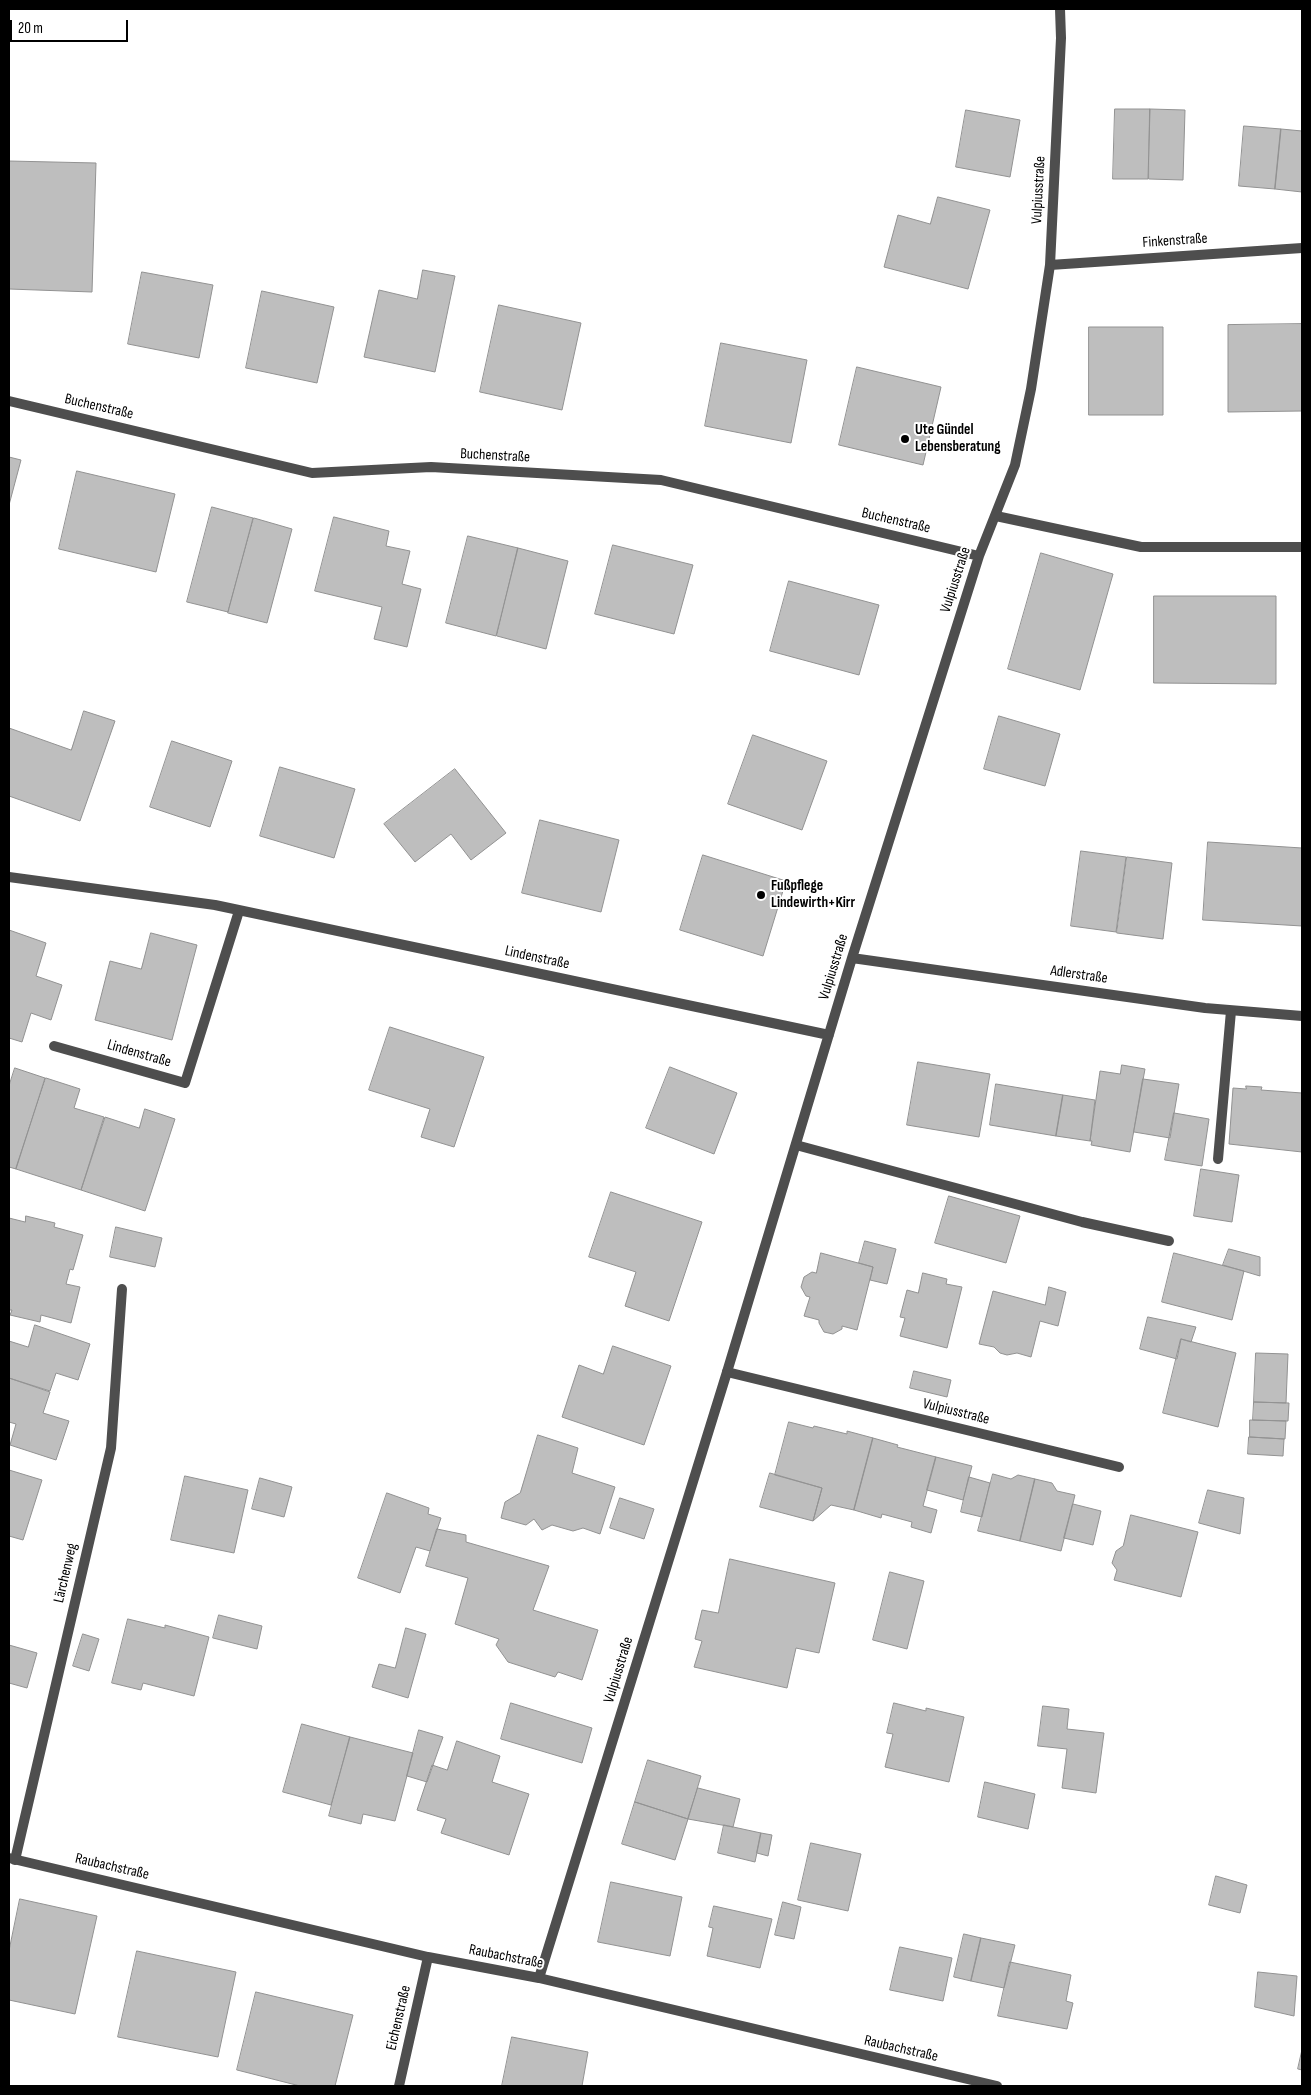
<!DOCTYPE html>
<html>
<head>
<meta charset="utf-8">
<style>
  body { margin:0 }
  #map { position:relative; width:1311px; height:2095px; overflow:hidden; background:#fff; font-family:"Sofia Sans Condensed",sans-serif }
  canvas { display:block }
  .frame { position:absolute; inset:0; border:10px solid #000; pointer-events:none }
  .scale { position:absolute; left:10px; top:20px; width:118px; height:22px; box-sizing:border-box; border:2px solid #000; border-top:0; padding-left:6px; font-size:15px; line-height:18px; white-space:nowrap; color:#000; -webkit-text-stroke:4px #fff; paint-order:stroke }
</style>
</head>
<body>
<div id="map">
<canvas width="1311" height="2095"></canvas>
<div class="frame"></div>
<div class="scale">20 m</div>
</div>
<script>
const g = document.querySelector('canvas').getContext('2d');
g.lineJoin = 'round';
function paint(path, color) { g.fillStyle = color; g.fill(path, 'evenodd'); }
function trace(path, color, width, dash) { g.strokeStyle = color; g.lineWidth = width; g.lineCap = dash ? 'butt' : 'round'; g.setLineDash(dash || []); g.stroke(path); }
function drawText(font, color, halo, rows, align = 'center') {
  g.font = font + ' "Sofia Sans Condensed",sans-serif'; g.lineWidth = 4; g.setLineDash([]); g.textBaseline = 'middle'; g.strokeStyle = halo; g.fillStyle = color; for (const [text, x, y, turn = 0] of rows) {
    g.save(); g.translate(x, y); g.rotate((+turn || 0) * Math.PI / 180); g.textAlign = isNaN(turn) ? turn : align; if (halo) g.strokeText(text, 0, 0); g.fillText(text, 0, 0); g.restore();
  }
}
const building = new Path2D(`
  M 1115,109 L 1150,109 L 1148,179 L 1113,179 Z
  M 1150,109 L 1185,110 L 1183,180 L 1149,179 Z
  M 966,110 L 1020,120 L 1010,177 L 956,167 Z
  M 1244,126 L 1281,129 L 1275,189 L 1239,186 Z
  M 1281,129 L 1302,131 L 1302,192 L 1275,189 Z
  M 9,161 L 96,163 L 92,292 L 9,289 Z
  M 938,197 L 990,210 L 968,289 L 884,267 L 898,215 L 930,224 Z
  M 423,270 L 455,276 L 435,372 L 364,357 L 379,290 L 417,299 Z
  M 142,272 L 213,285 L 199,358 L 128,344 Z
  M 262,291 L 334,307 L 317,383 L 246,368 Z
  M 499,305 L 581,323 L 562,410 L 480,392 Z
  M 1302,324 L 1302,411 L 1228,412 L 1228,325 Z
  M 1089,327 L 1163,327 L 1163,415 L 1089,415 Z
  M 721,343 L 807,360 L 791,443 L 705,426 Z
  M 857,367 L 941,387 L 923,465 L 839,445 Z
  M 9,457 L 21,460 L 9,505 Z
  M 77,471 L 175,494 L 156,572 L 59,549 Z
  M 212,507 L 253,518 L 228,612 L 187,602 Z
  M 334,517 L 389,531 L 386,546 L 410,551 L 402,584 L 421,589 L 407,647 L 374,639 L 382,607 L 315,591 Z
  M 254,518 L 292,529 L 267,623 L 228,613 Z
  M 468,536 L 518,548 L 496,636 L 446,623 Z
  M 613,545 L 693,565 L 674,634 L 595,614 Z
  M 518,548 L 568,561 L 546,649 L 497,636 Z
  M 1041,553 L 1113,574 L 1080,690 L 1008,669 Z
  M 789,581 L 879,605 L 859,675 L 770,651 Z
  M 1154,596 L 1276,596 L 1276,684 L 1154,683 Z
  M 84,711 L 115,721 L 80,821 L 9,796 L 9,728 L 71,750 Z
  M 999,716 L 1060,734 L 1045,786 L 984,769 Z
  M 753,735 L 827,761 L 802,830 L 728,804 Z
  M 172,741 L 232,761 L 210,827 L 150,807 Z
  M 280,767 L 355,789 L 334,858 L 260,836 Z
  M 455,769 L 506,833 L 471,860 L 451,834 L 415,862 L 384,824 Z
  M 540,820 L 619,840 L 601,912 L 522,893 Z
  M 1208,842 L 1302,848 L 1302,926 L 1203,920 Z
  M 1081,851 L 1126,857 L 1116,932 L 1071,926 Z
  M 703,855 L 786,881 L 763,956 L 680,930 Z
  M 1127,857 L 1172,863 L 1163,939 L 1117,933 Z
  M 9,930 L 46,943 L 36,976 L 62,985 L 51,1020 L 31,1013 L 22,1042 L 9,1038 Z
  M 151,933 L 197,945 L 172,1040 L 95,1020 L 110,961 L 141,969 Z
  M 390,1027 L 484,1057 L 454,1147 L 421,1137 L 430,1109 L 369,1090 Z
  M 918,1062 L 990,1074 L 979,1137 L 907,1125 Z
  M 1122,1065 L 1145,1069 L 1130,1152 L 1091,1145 L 1092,1141 L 1090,1141 L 1100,1071 L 1120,1074 Z
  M 670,1067 L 737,1093 L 714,1154 L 646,1128 Z
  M 15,1068 L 45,1078 L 16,1169 L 9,1167 L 9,1086 Z
  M 46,1078 L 80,1089 L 74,1108 L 104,1117 L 81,1190 L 16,1169 Z
  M 1143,1079 L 1179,1084 L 1170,1138 L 1134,1132 Z
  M 996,1084 L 1063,1095 L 1056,1136 L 990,1125 Z
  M 1246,1086 L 1262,1087 L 1261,1090 L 1302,1093 L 1302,1152 L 1229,1144 L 1233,1088 L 1246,1089 Z
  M 1063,1095 L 1095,1100 L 1090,1141 L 1056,1136 Z
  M 145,1109 L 175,1119 L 145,1211 L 81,1190 L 105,1117 L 139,1128 Z
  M 1174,1113 L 1209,1119 L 1202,1166 L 1165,1160 Z
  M 1201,1169 L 1239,1175 L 1232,1222 L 1194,1216 Z
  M 611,1192 L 702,1222 L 669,1321 L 625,1306 L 636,1272 L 589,1257 Z
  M 949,1196 L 1020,1216 L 1006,1263 L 935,1243 Z
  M 26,1216 L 55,1223 L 54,1227 L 83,1235 L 73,1270 L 70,1269 L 66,1284 L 80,1287 L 71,1323 L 41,1315 L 40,1322 L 10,1315 L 12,1310 L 9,1310 L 9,1218 L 25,1222 Z
  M 116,1227 L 162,1238 L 155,1267 L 110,1257 Z
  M 865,1241 L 896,1249 L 887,1284 L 870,1280 L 873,1267 L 859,1263 Z
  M 1229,1249 L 1260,1257 L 1260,1276 L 1223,1265 Z
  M 821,1253 L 873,1267 L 857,1330 L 842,1326 L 842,1329 L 833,1334 L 824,1332 L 819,1323 L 819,1320 L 804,1316 L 810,1297 L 806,1296 L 801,1287 L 804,1277 L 812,1272 L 816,1273 Z
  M 1174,1253 L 1244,1271 L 1232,1320 L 1162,1302 Z
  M 923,1273 L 947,1279 L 946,1284 L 962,1287 L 947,1348 L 900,1336 L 905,1318 L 900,1317 L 907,1290 L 918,1293 Z
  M 1049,1287 L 1066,1292 L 1058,1326 L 1040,1321 L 1031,1357 L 1017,1353 L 1007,1355 L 1000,1353 L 994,1347 L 979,1344 L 993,1291 L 1045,1305 Z
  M 1148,1317 L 1196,1327 L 1191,1342 L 1181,1339 L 1177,1359 L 1140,1349 Z
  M 35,1325 L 90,1344 L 78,1380 L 56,1373 L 50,1391 L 9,1378 L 9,1341 L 28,1347 Z
  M 1181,1339 L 1236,1353 L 1218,1427 L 1163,1413 Z
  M 613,1346 L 671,1366 L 644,1445 L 562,1417 L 579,1365 L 603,1374 Z
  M 1256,1353 L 1288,1354 L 1286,1403 L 1254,1402 Z
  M 914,1371 L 951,1380 L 947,1397 L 910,1388 Z
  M 9,1378 L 50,1392 L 43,1413 L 69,1421 L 56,1460 L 10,1445 L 16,1424 L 9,1422 Z
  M 1254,1402 L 1289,1403 L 1288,1421 L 1253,1420 Z
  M 1250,1420 L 1286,1421 L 1285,1439 L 1250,1437 Z
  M 789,1422 L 813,1428 L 814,1426 L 847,1434 L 847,1431 L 873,1438 L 854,1510 L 831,1505 L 813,1521 L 822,1488 L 775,1475 Z
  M 538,1435 L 578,1448 L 572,1473 L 615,1487 L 600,1534 L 583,1528 L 573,1531 L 552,1525 L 542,1530 L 534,1519 L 526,1525 L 501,1518 L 505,1502 L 520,1493 Z
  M 1249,1437 L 1284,1439 L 1283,1456 L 1248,1454 Z
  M 873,1438 L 898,1445 L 897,1447 L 936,1457 L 923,1506 L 937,1510 L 931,1533 L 911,1527 L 912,1522 L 882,1514 L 881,1518 L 854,1510 Z
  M 936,1457 L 972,1466 L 963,1500 L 927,1490 Z
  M 9,1470 L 42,1480 L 23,1540 L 9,1536 Z
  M 770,1473 L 822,1488 L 813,1521 L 760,1507 Z
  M 993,1474 L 1011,1479 L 1018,1475 L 1035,1479 L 1020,1541 L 978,1531 Z
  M 185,1476 L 248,1490 L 234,1553 L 171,1540 Z
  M 969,1477 L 990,1483 L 982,1517 L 961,1512 Z
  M 260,1478 L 292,1487 L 284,1517 L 252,1509 Z
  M 1035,1479 L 1052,1483 L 1057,1491 L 1075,1495 L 1061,1551 L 1020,1541 Z
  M 1208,1490 L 1244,1498 L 1240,1534 L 1199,1523 Z
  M 387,1493 L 429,1508 L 428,1514 L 441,1518 L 430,1551 L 416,1547 L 400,1593 L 358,1578 Z
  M 620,1498 L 654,1509 L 644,1539 L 610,1528 Z
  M 1073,1504 L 1101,1511 L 1093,1545 L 1064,1538 Z
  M 1131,1515 L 1198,1532 L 1181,1597 L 1114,1580 L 1117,1570 L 1112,1563 L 1116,1551 L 1123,1546 Z
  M 437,1529 L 466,1535 L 466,1542 L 549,1566 L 533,1610 L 598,1630 L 582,1680 L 558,1672 L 555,1677 L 508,1662 L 496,1645 L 499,1639 L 455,1624 L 468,1578 L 426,1566 Z
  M 730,1559 L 835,1583 L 819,1653 L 796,1648 L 787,1688 L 694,1667 L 702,1641 L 695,1639 L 702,1610 L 718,1613 Z
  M 890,1572 L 924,1581 L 907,1649 L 873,1640 Z
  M 219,1615 L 262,1626 L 257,1649 L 213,1638 Z
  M 128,1619 L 165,1628 L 165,1625 L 209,1637 L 194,1696 L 143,1683 L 141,1690 L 112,1683 Z
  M 406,1628 L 426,1634 L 408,1698 L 372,1687 L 379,1664 L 395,1668 Z
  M 83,1634 L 99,1639 L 89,1671 L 73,1666 Z
  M 9,1645 L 37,1653 L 27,1688 L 9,1683 Z
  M 511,1703 L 592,1728 L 582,1763 L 501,1739 Z
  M 894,1703 L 926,1711 L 926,1708 L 964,1717 L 949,1782 L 885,1767 L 893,1734 L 887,1733 Z
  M 1043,1706 L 1069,1709 L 1067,1729 L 1104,1733 L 1096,1793 L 1062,1788 L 1067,1749 L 1038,1746 Z
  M 302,1724 L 350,1737 L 331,1805 L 283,1792 Z
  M 419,1730 L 443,1737 L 427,1782 L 407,1776 Z
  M 350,1737 L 413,1753 L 395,1821 L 363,1814 L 361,1824 L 329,1816 Z
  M 457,1741 L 500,1756 L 492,1782 L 529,1794 L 509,1855 L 441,1833 L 446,1819 L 417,1810 L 432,1765 L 447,1770 Z
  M 648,1760 L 701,1776 L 688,1819 L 635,1802 Z
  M 985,1782 L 1035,1794 L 1028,1829 L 978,1817 Z
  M 698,1788 L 740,1799 L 733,1827 L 688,1819 Z
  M 635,1802 L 688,1819 L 675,1860 L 622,1844 Z
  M 724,1825 L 761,1833 L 755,1862 L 718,1853 Z
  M 761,1833 L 772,1835 L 768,1856 L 757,1853 Z
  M 811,1843 L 861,1854 L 848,1911 L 798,1900 Z
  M 1216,1876 L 1247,1885 L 1240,1913 L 1209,1905 Z
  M 611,1882 L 682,1897 L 670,1956 L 598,1942 Z
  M 20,1899 L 97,1916 L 75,2014 L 9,2000 L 9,1951 Z
  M 783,1902 L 801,1907 L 794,1939 L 775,1935 Z
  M 714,1906 L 772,1919 L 760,1968 L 707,1956 L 713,1928 L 709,1927 Z
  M 964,1934 L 981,1938 L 971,1981 L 954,1977 Z
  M 981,1938 L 1015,1945 L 1004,1988 L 971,1981 Z
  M 900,1947 L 952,1958 L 943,2001 L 890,1990 Z
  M 137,1951 L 236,1972 L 218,2057 L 118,2037 Z
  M 1010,1962 L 1071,1975 L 1066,2001 L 1073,2003 L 1067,2029 L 998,2016 Z
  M 1258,1972 L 1297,1976 L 1294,2016 L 1255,2007 Z
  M 256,1992 L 353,2015 L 335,2086 L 300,2086 L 237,2070 Z
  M 512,2037 L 588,2052 L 582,2086 L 502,2086 Z
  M 1302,2050 L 1302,2070 L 1298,2069 Z`);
paint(building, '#bebebe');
trace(building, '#929292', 1);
trace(new Path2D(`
  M 996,516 L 1141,547 L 1302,547
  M 54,1046 L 185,1083 L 239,911
  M 796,1145 L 1082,1222 L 1169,1241
  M 1218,1159 L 1231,1011
  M 727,1372 L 1119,1467
  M 15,1860 L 111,1448 L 122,1289`), '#4e4e4e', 10);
trace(new Path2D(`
  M 1050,265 L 1302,248
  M 9,401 L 312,473 L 431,467 L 661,480 L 979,556
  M 9,877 L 215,905 L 829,1035
  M 852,958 L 1205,1008 L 1302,1016
  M 9,1858 L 428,1957 L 539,1978 L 997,2086
  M 539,1978 L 727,1372 L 852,958 L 979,556 L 1015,465 L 1031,389 L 1050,265 L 1061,38 L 1060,9
  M 399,2086 L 428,1957`), '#4e4e4e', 10);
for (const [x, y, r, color] of [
  [905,439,5,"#000"],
  [761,895,5,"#000"]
]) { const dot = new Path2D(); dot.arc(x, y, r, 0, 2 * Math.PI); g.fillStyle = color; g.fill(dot); trace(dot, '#fff', 2); }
drawText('15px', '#000', '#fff', [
  ["Vulpiusstraße",1039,190,-87],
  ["Finkenstraße",1175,241,-4],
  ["Buchenstraße",99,407,13],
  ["Buchenstraße",495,456,3],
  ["Buchenstraße",896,521,13],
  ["Vulpiusstraße",956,580,-72],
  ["Lindenstraße",537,958,12],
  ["Vulpiusstraße",834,967,-73],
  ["Adlerstraße",1079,975,8],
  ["Lindenstraße",139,1054,16],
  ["Vulpiusstraße",956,1412,14],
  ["Lärchenweg",66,1573,-77],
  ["Vulpiusstraße",619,1670,-73],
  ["Raubachstraße",112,1867,13],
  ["Raubachstraße",506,1957,11],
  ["Eichenstraße",399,2018,-77],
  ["Raubachstraße",901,2049,13]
]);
drawText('bold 15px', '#000', '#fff', [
  ["Ute Gündel",915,430],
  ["Lebensberatung",915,447],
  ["Fußpflege",771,886],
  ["Lindewirth+Kirr",771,903]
], 'left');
</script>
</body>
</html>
